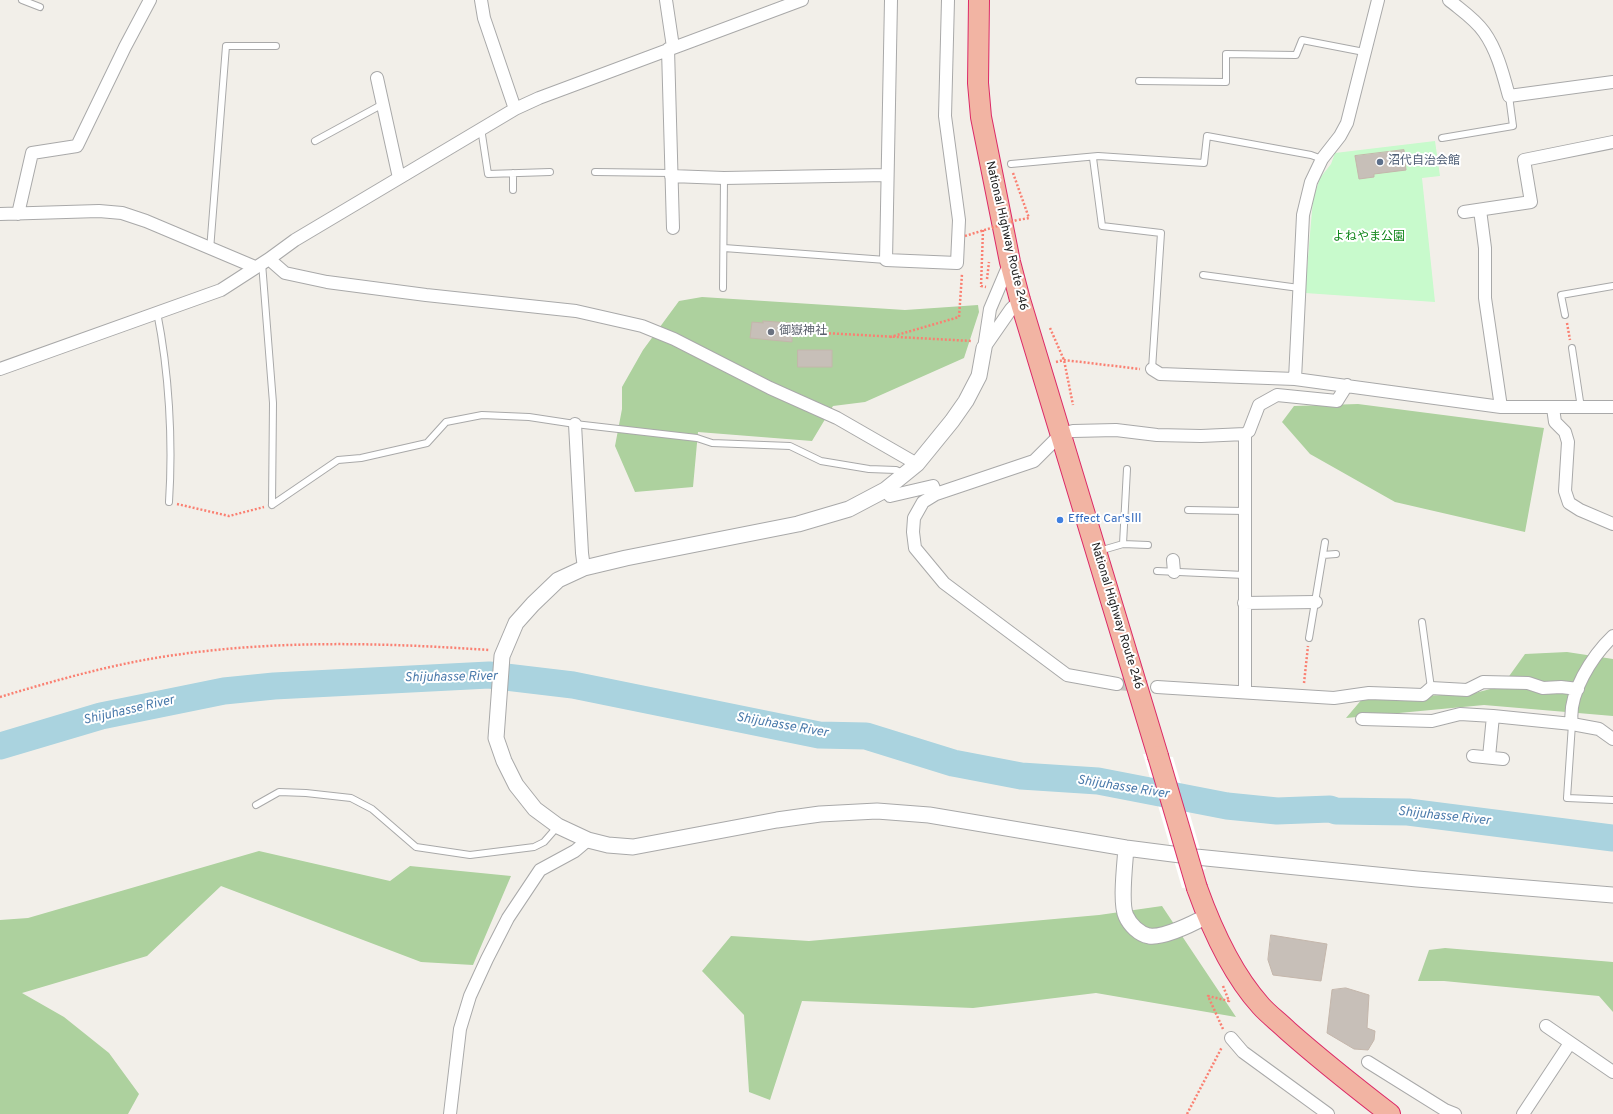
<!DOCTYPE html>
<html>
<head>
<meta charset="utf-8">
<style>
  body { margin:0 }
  canvas { display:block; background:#f2efe9 }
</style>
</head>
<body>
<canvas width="1613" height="1114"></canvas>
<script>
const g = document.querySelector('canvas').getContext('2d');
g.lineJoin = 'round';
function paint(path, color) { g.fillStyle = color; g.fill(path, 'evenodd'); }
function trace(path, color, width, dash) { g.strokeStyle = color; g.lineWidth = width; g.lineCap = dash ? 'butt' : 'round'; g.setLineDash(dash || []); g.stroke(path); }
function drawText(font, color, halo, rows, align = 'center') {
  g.font = font + ' Overpass,"Noto Sans JP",sans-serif'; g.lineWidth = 4; g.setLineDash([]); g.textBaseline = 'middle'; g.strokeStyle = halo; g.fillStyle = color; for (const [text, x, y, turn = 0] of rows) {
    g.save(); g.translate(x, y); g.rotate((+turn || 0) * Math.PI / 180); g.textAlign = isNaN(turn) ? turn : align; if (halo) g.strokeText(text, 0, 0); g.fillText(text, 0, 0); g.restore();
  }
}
paint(new Path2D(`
  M 702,297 L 905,310 L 978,305 L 979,312 L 964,358 L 865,402 L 833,406 L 812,441 L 698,432 L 693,487 L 635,492 L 615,446 L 622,409 L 622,387 L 643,350 L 679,301 Z
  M 1358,404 L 1544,428 L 1525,532 L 1395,502 L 1310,454 L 1282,422 L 1294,406 Z
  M 1567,652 L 1613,659 L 1613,716 L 1484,705 L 1346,718 L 1363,698 L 1471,694 L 1502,686 L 1525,654 Z
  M 259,851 L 390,881 L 410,866 L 511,876 L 473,965 L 421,962 L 221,886 L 147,956 L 22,993 L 64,1017 L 109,1053 L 139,1094 L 128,1114 L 0,1114 L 0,920 L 28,918 Z
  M 1162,906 L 1236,1017 L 1096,993 L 973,1008 L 802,1001 L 770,1100 L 749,1092 L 744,1015 L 702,971 L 731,936 L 809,941 L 1099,915 Z
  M 1445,948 L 1613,962 L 1613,1012 L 1599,996 L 1444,981 L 1418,981 L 1429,950 Z`), '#add19e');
paint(new Path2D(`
  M 1435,141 L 1440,176 L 1422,178 L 1435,302 L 1305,293 L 1313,199 L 1320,178 L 1331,164 L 1335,153 Z`), '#c8facc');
paint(new Path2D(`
  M 1143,754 L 1173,757 L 1206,869 L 1202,870 L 1208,889 L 1182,888 Z`), '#fff');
trace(new Path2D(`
  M 0,746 L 101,716 L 224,691 L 274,686 L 489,675 L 573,685 L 819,735 L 866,736 L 953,763 L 1021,776 L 1098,781 L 1227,806 L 1277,811 L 1330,809 L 1336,811 L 1408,812 L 1613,838`), '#aad3df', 27);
const building = new Path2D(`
  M 1404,150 L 1406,170 L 1374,174 L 1374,177 L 1359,179 L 1355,156 Z
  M 763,321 L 790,323 L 789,327 L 792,327 L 792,342 L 750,338 L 752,322 L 763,323 Z
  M 798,350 L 832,350 L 832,367 L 798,367 Z
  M 1271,935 L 1327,944 L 1321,981 L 1273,975 L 1268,960 Z
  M 1346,988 L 1369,995 L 1367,1028 L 1375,1031 L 1374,1040 L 1368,1050 L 1354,1049 L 1327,1033 L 1332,990 Z`);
paint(building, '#c7bfb8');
trace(building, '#c4b6ab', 1);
trace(new Path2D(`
  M 1117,684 L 1157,687`), '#c8c6c1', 12, [12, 6]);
const service = new Path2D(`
  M 22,0 L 40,7
  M 1139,81 L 1226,82 L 1226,54 L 1296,55 L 1302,40 L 1364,52
  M 481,128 L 488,174 L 550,172
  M 1442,138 L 1513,126 L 1509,96
  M 315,141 L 383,104
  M 1093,158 L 1102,226 L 1161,233 L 1152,369
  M 1011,164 L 1098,156 L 1204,163 L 1207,136 L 1311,155 L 1322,159
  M 595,172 L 671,173
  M 513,173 L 513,190
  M 724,248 L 886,260
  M 210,250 L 226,46 L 276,46
  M 262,263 L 273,403 L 272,505
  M 1203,275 L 1299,288
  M 723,288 L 724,178
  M 157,312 C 169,372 173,441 169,502
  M 1565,315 L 1561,295 L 1613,286
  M 1572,348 L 1581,408
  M 272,505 L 338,460 L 361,458 L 427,443 L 446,422 L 482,415 L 529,417 L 575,424 L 697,438 L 712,443 L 790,446 L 821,461 L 869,469 L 896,470 L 903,473
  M 1188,510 L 1245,511
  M 1123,544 L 1127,469
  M 1099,551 L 1123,544 L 1148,545
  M 1323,555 L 1336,554
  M 1157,571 L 1244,575
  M 1422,622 L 1431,688
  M 1309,638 L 1325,542
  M 1572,724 L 1567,798 L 1613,800
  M 256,805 L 279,792 L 306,793 L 351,798 L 372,809 L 416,847 L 470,855 L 534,847 L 544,842 L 558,826`);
const minor = new Path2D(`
  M 481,0 L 484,18 L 515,109
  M 666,0 L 673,47
  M 891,0 L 886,260 L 957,263 L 959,220 L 945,116 L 948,0
  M 1449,0 C 1461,10 1475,19 1484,32 C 1497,50 1503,74 1509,96 L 1613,82
  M 668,49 L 673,228
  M 377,78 L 399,178
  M 671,176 L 724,178 L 887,175
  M 1480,210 L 1485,248 L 1485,298 L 1501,407
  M 1464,212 L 1531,202 L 1524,160 L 1613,142
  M 0,214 L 99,211 L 122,213 L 146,221 L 255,267
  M 18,214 L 32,153 L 77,146 L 125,47 L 150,0
  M 269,259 L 285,273 L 327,282 L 426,295 L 576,311 L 642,326 L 674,339 L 770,388 L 837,418 L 917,464
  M 986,345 L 1011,309 L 1020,300
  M 984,348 L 990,309 L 1010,262
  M 0,369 L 221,290 L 269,259 L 295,240 L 515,109 L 539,98 L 802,0
  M 1152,369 L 1160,374 L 1295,379 L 1501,407 L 1613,407
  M 1295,379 L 1303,215 L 1311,182 L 1322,159 L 1340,136 L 1347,123 L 1378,0
  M 1553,408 L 1555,422 L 1565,432 L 1568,442 L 1565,491 L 1569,503 L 1580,510 L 1613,524
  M 575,424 L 582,553 L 584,568
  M 885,490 L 890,496 L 933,486 L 936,494
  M 1173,560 L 1174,572
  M 1244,603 L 1316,602
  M 1117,684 L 1067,675 L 944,583 L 915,548 L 913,532 L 914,518 L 923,502 L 936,494 L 1034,461 L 1061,434 L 1073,431 L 1116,430 L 1157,435 L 1201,436 L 1245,434 L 1249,431 L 1259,405 L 1277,395 L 1337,401 L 1347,385
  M 1157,687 L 1334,698 L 1369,693 L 1423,695 L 1431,688 L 1467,690 L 1483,682 L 1528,683 L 1543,688 L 1561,687 L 1578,689
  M 1245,691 L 1245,434
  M 1362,719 L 1432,721 L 1460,714 L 1493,716 L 1572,724 L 1599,729 L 1613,739
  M 1572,724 C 1567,694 1593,655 1613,636
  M 1473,756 L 1503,759
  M 1489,757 L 1493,716
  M 1546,1026 L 1613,1072
  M 1231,1038 L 1243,1052 L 1328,1114
  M 1368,1062 L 1445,1110 L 1455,1114
  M 450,1114 L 460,1029 L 470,996 L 487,959 L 508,918 L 540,870 L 575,851 L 588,840
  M 1523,1114 L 1570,1043`);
const tertiary = new Path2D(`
  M 984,348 L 979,376 L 966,401 L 952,421 L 917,464 L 885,490 L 849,509 L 798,524 L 626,558 L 584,568 L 558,580 L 533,604 L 516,623 L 502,656 L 496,738 L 504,761 L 516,785 L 535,809 L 558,826 L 588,840 L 608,845 L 633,847 L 777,820 L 820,814 L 877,811 L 929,815 L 1126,848 L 1196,857 L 1417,879 L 1613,895
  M 1126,848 C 1125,863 1120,904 1126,916 C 1130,925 1139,934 1149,936 C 1164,938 1194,923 1207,916`);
const trunk = new Path2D(`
  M 979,0 L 978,83 L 981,117 L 1010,262 L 1020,300 L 1158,756
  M 1197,888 C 1211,927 1233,975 1261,1006 C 1269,1015 1279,1022 1288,1031 C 1321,1060 1355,1087 1390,1114`);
trace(service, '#a9a9a9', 8);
trace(minor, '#a9a9a9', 14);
trace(tertiary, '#a9a9a9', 17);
trace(trunk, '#dc2a67', 22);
trace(new Path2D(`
  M 1013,173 L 1029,218 L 1018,220
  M 983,230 L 981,286 L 986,287
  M 987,279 L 989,262
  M 1567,323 L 1570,340
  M 1050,328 L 1064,360 L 1073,405
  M 805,332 L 972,341
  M 890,337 L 959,317 L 962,274
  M 1056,362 L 1064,360 L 1140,369
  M 177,504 L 229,516 L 264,507
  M 1304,683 L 1308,646
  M 0,697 C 60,679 120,662 182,654 C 284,640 387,643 489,650
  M 1223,986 L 1229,1001 L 1208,996 L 1223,1029
  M 1187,1114 L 1222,1047`), '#fa8072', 2.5, [2, 2]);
trace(service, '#fff', 6);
trace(minor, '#fff', 12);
trace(tertiary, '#fff', 15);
trace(trunk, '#f2b4a3', 20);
const trunkBridge = new Path2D(`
  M 1158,756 L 1197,888`);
trace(trunkBridge, '#dc2a67', 22, []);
trace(new Path2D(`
  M 965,236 L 1017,220`), '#fa8072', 2.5, [2, 2]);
trace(trunkBridge, '#f2b4a3', 20);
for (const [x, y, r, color] of [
  [1380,162,4,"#5c6f8a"],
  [771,332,4,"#6b7280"],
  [1060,520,4,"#3f7fe0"]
]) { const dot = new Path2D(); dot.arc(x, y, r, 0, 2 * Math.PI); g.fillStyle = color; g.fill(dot); trace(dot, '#fff', 1.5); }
drawText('12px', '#4e5e75', '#fff', [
  ["沼代自治会館",1388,162]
], 'left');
drawText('12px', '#222', '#fff', [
  ["National Highway Route 246",1006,236,77],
  ["National Highway Route 246",1116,616,73]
]);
drawText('12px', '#0c8416', '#fff', [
  ["よねやま公園",1369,238]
]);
drawText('12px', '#5b616d', '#fff', [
  ["御嶽神社",779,332]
], 'left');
drawText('12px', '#366cbe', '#fff', [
  ["Effect Car'sⅢ",1068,520]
], 'left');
drawText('italic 13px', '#4a7aab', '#fff', [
  ["Shijuhasse River",451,678,-1],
  ["Shijuhasse River",129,711,-13],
  ["Shijuhasse River",782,726,10],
  ["Shijuhasse River",1123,788,9],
  ["Shijuhasse River",1444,817,6]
]);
</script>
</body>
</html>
